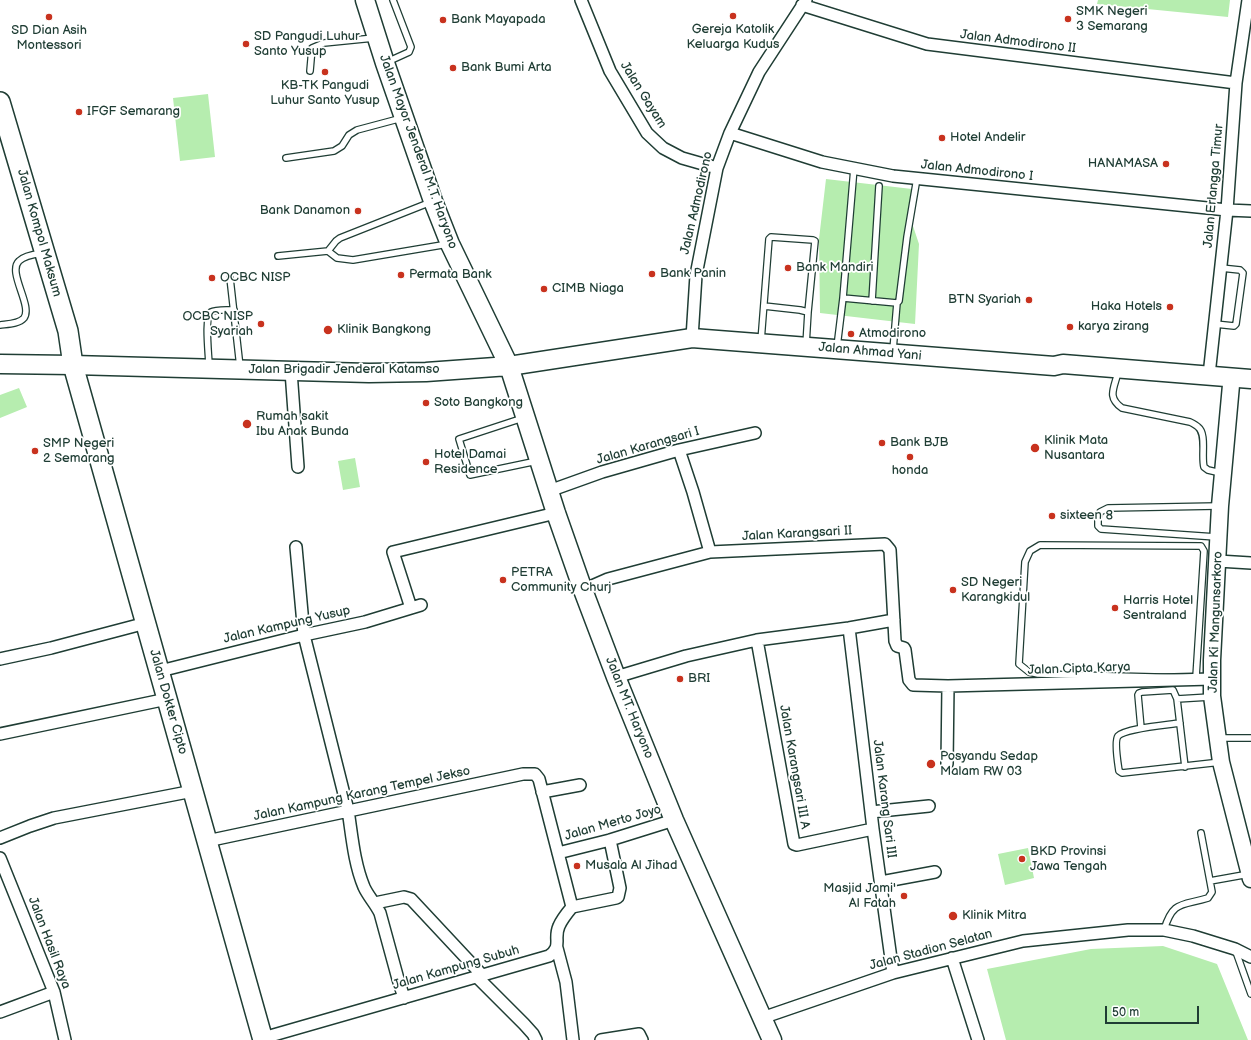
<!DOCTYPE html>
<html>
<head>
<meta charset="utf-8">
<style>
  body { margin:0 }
  #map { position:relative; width:1251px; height:1040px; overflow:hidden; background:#fff; font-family:"Balsamiq Sans",sans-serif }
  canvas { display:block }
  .scale { position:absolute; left:1105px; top:1006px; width:94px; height:18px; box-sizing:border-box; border:2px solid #1f3d34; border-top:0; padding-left:5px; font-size:12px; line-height:14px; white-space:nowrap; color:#1f3d34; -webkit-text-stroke:3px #fff; paint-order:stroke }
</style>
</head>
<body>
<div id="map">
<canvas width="1251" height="1040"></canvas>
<div class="scale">50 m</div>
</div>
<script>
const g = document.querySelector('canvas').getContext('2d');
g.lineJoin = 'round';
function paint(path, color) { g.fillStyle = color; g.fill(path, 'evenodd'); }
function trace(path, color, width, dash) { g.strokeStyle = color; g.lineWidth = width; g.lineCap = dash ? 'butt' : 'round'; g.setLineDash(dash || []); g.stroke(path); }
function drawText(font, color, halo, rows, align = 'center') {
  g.font = font + ' "Balsamiq Sans",sans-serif'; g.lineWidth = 3.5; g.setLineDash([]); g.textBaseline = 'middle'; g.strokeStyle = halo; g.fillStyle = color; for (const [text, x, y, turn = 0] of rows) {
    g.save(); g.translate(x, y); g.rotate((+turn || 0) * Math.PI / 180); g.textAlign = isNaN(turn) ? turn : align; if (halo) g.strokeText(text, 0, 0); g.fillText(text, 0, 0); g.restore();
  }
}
paint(new Path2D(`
  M 1098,0 L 1230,0 L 1228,17 L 1097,4 Z
  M 208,94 L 215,157 L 180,161 L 173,98 Z
  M 826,179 L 912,189 L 910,217 L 919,244 L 915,324 L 820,313 L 819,239 Z
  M 19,388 L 27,407 L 0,418 L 0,395 Z
  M 355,458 L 360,487 L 343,490 L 338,461 Z
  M 1028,848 L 1034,878 L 1005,885 L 998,854 Z
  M 1163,946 L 1217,964 L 1248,1040 L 1006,1040 L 987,969 L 1091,949 Z`), '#b6edaf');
const service = new Path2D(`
  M 387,62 L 409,52 L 411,47 L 393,0
  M 310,71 L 312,48 L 324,43 L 374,38
  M 286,158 L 334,151 L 342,146 L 349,135 L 357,130 L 402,118
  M 328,251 L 336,241 L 340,238 L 431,202
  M 278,256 L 328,251 L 337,258 L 353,260 L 448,244
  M 230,278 L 240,367
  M 843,298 L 854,168
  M 872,301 L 879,186
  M 764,306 L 800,310 L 808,312 L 806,345
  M 1215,324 L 1234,326 L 1236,324 L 1243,273 L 1240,270 L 1221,268
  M 0,325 C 7,324 19,324 24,318 C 33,306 7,272 19,261 C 25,255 36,254 43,253
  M 761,341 L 769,239 L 771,237 L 813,240 L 815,241 L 808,312
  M 837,347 L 843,298 L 897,303 L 899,301 L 907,237 L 917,178
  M 893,350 L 897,303
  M 209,366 C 209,356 204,317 211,312 C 216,309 228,310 234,310
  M 1117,376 C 1113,390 1108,398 1122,408 L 1190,422 C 1192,423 1196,425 1198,427 C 1207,434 1201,456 1204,467 L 1208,470 L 1221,473
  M 523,418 L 459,439 L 470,475 L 537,461
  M 1216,537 L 1101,529 L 1098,526 L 1098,518 L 1100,512 L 1108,508 L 1218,506
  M 1040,545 L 1201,546 L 1204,551 L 1196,677 L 1193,678 L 1038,674 L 1029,672 L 1019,664 L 1025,562 L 1030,551 Z
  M 1177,699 L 1210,697
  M 1180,723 C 1168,725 1126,728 1118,736 C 1114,741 1118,764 1119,771 L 1122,773 L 1221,762
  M 1141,728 L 1138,695 L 1139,693 L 1142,692 L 1173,690 L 1177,699 L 1185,767
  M 1220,738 L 1251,738
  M 1210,881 L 1249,874
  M 1164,930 C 1173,900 1182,906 1208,898 L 1212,892 L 1201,833
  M 1235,949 L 1251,994`);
const minor = new Path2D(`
  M 581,0 L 610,71 L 647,133 L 663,148 L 682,158 L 717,168
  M 802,5 L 927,44 L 1236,83
  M 730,133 L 822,162 L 893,176 L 1227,210 L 1251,211
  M 692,338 L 696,275 L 717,168 L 730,133 L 759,72 L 806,0
  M 291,371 L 298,467
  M 1209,375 L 1227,210 L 1236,83 L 1248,0
  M 679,450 L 693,492 L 710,552
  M 549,491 L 602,472 L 679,450 L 755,433
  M 296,547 L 304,635 L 348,810 C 352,836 354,863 364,887 C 368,896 375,903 380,913 L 398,979 L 404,998
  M 1218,561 L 1251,563
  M 583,590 L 608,579 L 710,552 L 885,544 L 890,550 L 895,641 L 897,646 L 904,648 L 905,650 L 909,680 L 913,685 L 948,686 L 1212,679
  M 411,608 L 393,552 L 556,513
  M 849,628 L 873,829 L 893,973
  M 757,640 L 794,844 L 797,845 L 873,829
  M 0,659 L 51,648 L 146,623
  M 160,671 L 304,635 L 365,622 L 421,605
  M 616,677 L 686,656 L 757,640 L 849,628 L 894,620
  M 0,734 L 167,699
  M 947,764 L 948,686
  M 542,792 L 580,785
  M 871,812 L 929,806
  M 0,838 L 30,826 L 54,818 L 193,791
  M 207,841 L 523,774 L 535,774 L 539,779 L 572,907 C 567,913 562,919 559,926 C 553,939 563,946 549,956 L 263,1038
  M 558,853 L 610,840 L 674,820
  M 0,858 L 54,992 L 65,1040
  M 881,882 L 935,872
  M 375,903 L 404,897 L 411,899 L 482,975
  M 572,907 L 616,898 L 618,897 L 620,888 L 610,840
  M 557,948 L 566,982 L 573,1040
  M 952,958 L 978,1040
  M 477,977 L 524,1024 L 533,1034 L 536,1040
  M 0,1012 L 54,992
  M 762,1018 L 893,973 L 1023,941 L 1128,930 L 1164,930 L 1193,936 L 1235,949 L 1251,957
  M 601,1040 L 639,1034 L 642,1040`);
const secondary = new Path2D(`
  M 1231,385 L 1220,506 L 1212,660 L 1212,696 L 1221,762 L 1251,879`);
const primary = new Path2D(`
  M 365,0 L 385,63 L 433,201 L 450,244 L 509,366 L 556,513 L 583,590 L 616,677 L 674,820 L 772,1040
  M 0,364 L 73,365 L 369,373 L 426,372 L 509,366 L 692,338 L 1054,366 L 1063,364 L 1251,379`);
const trunk = new Path2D(`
  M 0,102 L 68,331 L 73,365 L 263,1040`);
trace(service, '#1f3d34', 8);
trace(minor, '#1f3d34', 14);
trace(secondary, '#1f3d34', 19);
trace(primary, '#1f3d34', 21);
trace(trunk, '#1f3d34', 22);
trace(service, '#fff', 5.5);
trace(minor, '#fff', 11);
trace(secondary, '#fff', 16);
trace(primary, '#fff', 18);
trace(trunk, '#fff', 19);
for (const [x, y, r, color] of [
  [733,16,4,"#c8321e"],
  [49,17,4,"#c8321e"],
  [1068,19,4,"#c8321e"],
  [443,20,4,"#c8321e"],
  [246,44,4,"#c8321e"],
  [453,68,4,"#c8321e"],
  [325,72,4,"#c8321e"],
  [79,112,4,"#c8321e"],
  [942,138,4,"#c8321e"],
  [1166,164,4,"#c8321e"],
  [358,211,4,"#c8321e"],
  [788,268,4,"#c8321e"],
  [652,274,4,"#c8321e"],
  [401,275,4,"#c8321e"],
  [212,278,4,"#c8321e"],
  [544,289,4,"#c8321e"],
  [1029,300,4,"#c8321e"],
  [1170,307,4,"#c8321e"],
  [261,324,4,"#c8321e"],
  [1070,327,4,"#c8321e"],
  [328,330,5,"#c8321e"],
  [851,334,4,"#c8321e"],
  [426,403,4,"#c8321e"],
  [247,424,5,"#c8321e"],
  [882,443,4,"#c8321e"],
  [1035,448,5,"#c8321e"],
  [35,451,4,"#c8321e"],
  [910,457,4,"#c8321e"],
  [426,462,4,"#c8321e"],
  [1052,516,4,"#c8321e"],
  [503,580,4,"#c8321e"],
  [953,590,4,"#c8321e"],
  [1115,608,4,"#c8321e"],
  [680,679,4,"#c8321e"],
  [931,764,5,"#c8321e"],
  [1022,859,4,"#c8321e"],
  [577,866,4,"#c8321e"],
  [904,896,4,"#c8321e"],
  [953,916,5,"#c8321e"]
]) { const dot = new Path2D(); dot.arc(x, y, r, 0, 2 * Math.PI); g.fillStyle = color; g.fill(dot); trace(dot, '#fff', 1.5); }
drawText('13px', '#1f3d34', '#fff', [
  ["SMK Negeri",1076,12],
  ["3 Semarang",1076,27],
  ["Bank Mayapada",451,20],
  ["Gereja Katolik",733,30,"center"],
  ["Keluarga Kudus",733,45,"center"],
  ["SD Dian Asih",49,31,"center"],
  ["Montessori",49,46,"center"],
  ["SD Pangudi Luhur",254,37],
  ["Santo Yusup",254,52],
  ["Bank Bumi Arta",461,68],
  ["KB-TK Pangudi",325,86,"center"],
  ["Luhur Santo Yusup",325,101,"center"],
  ["IFGF Semarang",87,112],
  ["Hotel Andelir",950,138],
  ["HANAMASA",1158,164,"right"],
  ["Bank Danamon",350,211,"right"],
  ["Bank Mandiri",796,268],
  ["Bank Panin",660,274],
  ["Permata Bank",409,275],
  ["OCBC NISP",220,278],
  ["CIMB Niaga",552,289],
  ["BTN Syariah",1021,300,"right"],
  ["Haka Hotels",1162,307,"right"],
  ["OCBC NISP",253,317,"right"],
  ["Syariah",253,332,"right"],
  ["karya zirang",1078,327],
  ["Klinik Bangkong",337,330],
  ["Atmodirono",859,334],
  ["Soto Bangkong",434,403],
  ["Rumah sakit",256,417],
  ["Ibu Anak Bunda",256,432],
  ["Klinik Mata",1044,441],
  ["Nusantara",1044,456],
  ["Bank BJB",890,443],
  ["SMP Negeri",43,444],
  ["2 Semarang",43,459],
  ["Hotel Damai",434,455],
  ["Residence",434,470],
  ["honda",910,471,"center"],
  ["sixteen 8",1060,516],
  ["PETRA",511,573],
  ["Community Churj",511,588],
  ["SD Negeri",961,583],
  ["Karangkidul",961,598],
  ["Harris Hotel",1123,601],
  ["Sentraland",1123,616],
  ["BRI",688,679],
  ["Posyandu Sedap",940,757],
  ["Malam RW 03",940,772],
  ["BKD Provinsi",1030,852],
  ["Jawa Tengah",1030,867],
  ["Musala Al Jihad",585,866],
  ["Masjid Jami'",896,889,"right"],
  ["Al Fatah",896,904,"right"],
  ["Klinik Mitra",962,916]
], 'left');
drawText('13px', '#1f3d34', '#fff', [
  ["Jalan Admodirono II",1018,42,7],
  ["Jalan Gayam",643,95,58],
  ["Jalan Mayor Jenderal M.T. Haryono",418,152,70],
  ["Jalan Admodirono I",977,171,6],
  ["Jalan Erlangga Timur",1214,186,-85],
  ["Jalan Admodirono",697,203,-77],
  ["Jalan Kompol Maksum",39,233,74],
  ["Jalan Ahmad Yani",870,352,5],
  ["Jalan Brigadir Jenderal Katamso",344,370],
  ["Jalan Karangsari I",648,446,-16],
  ["Jalan Karangsari II",797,534,-3],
  ["Jalan Ki Mangunsarkoro",1216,622,-88],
  ["Jalan Kampung Yusup",287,625,-13],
  ["Jalan Cipta Karya",1079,669,-2],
  ["Jalan Dokter Cipto",168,702,74],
  ["Jalan MT. Haryono",629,708,68],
  ["Jalan Karangsari III A",794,767,80],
  ["Jalan Kampung Karang Tempel Jekso",362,794,-12],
  ["Jalan Karang Sari III",884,799,83],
  ["Jalan Merto Joyo",613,823,-16],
  ["Jalan Hasil Raya",49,943,69],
  ["Jalan Stadion Selatan",931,950,-15],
  ["Jalan Kampung Subuh",456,968,-16]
]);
</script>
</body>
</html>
